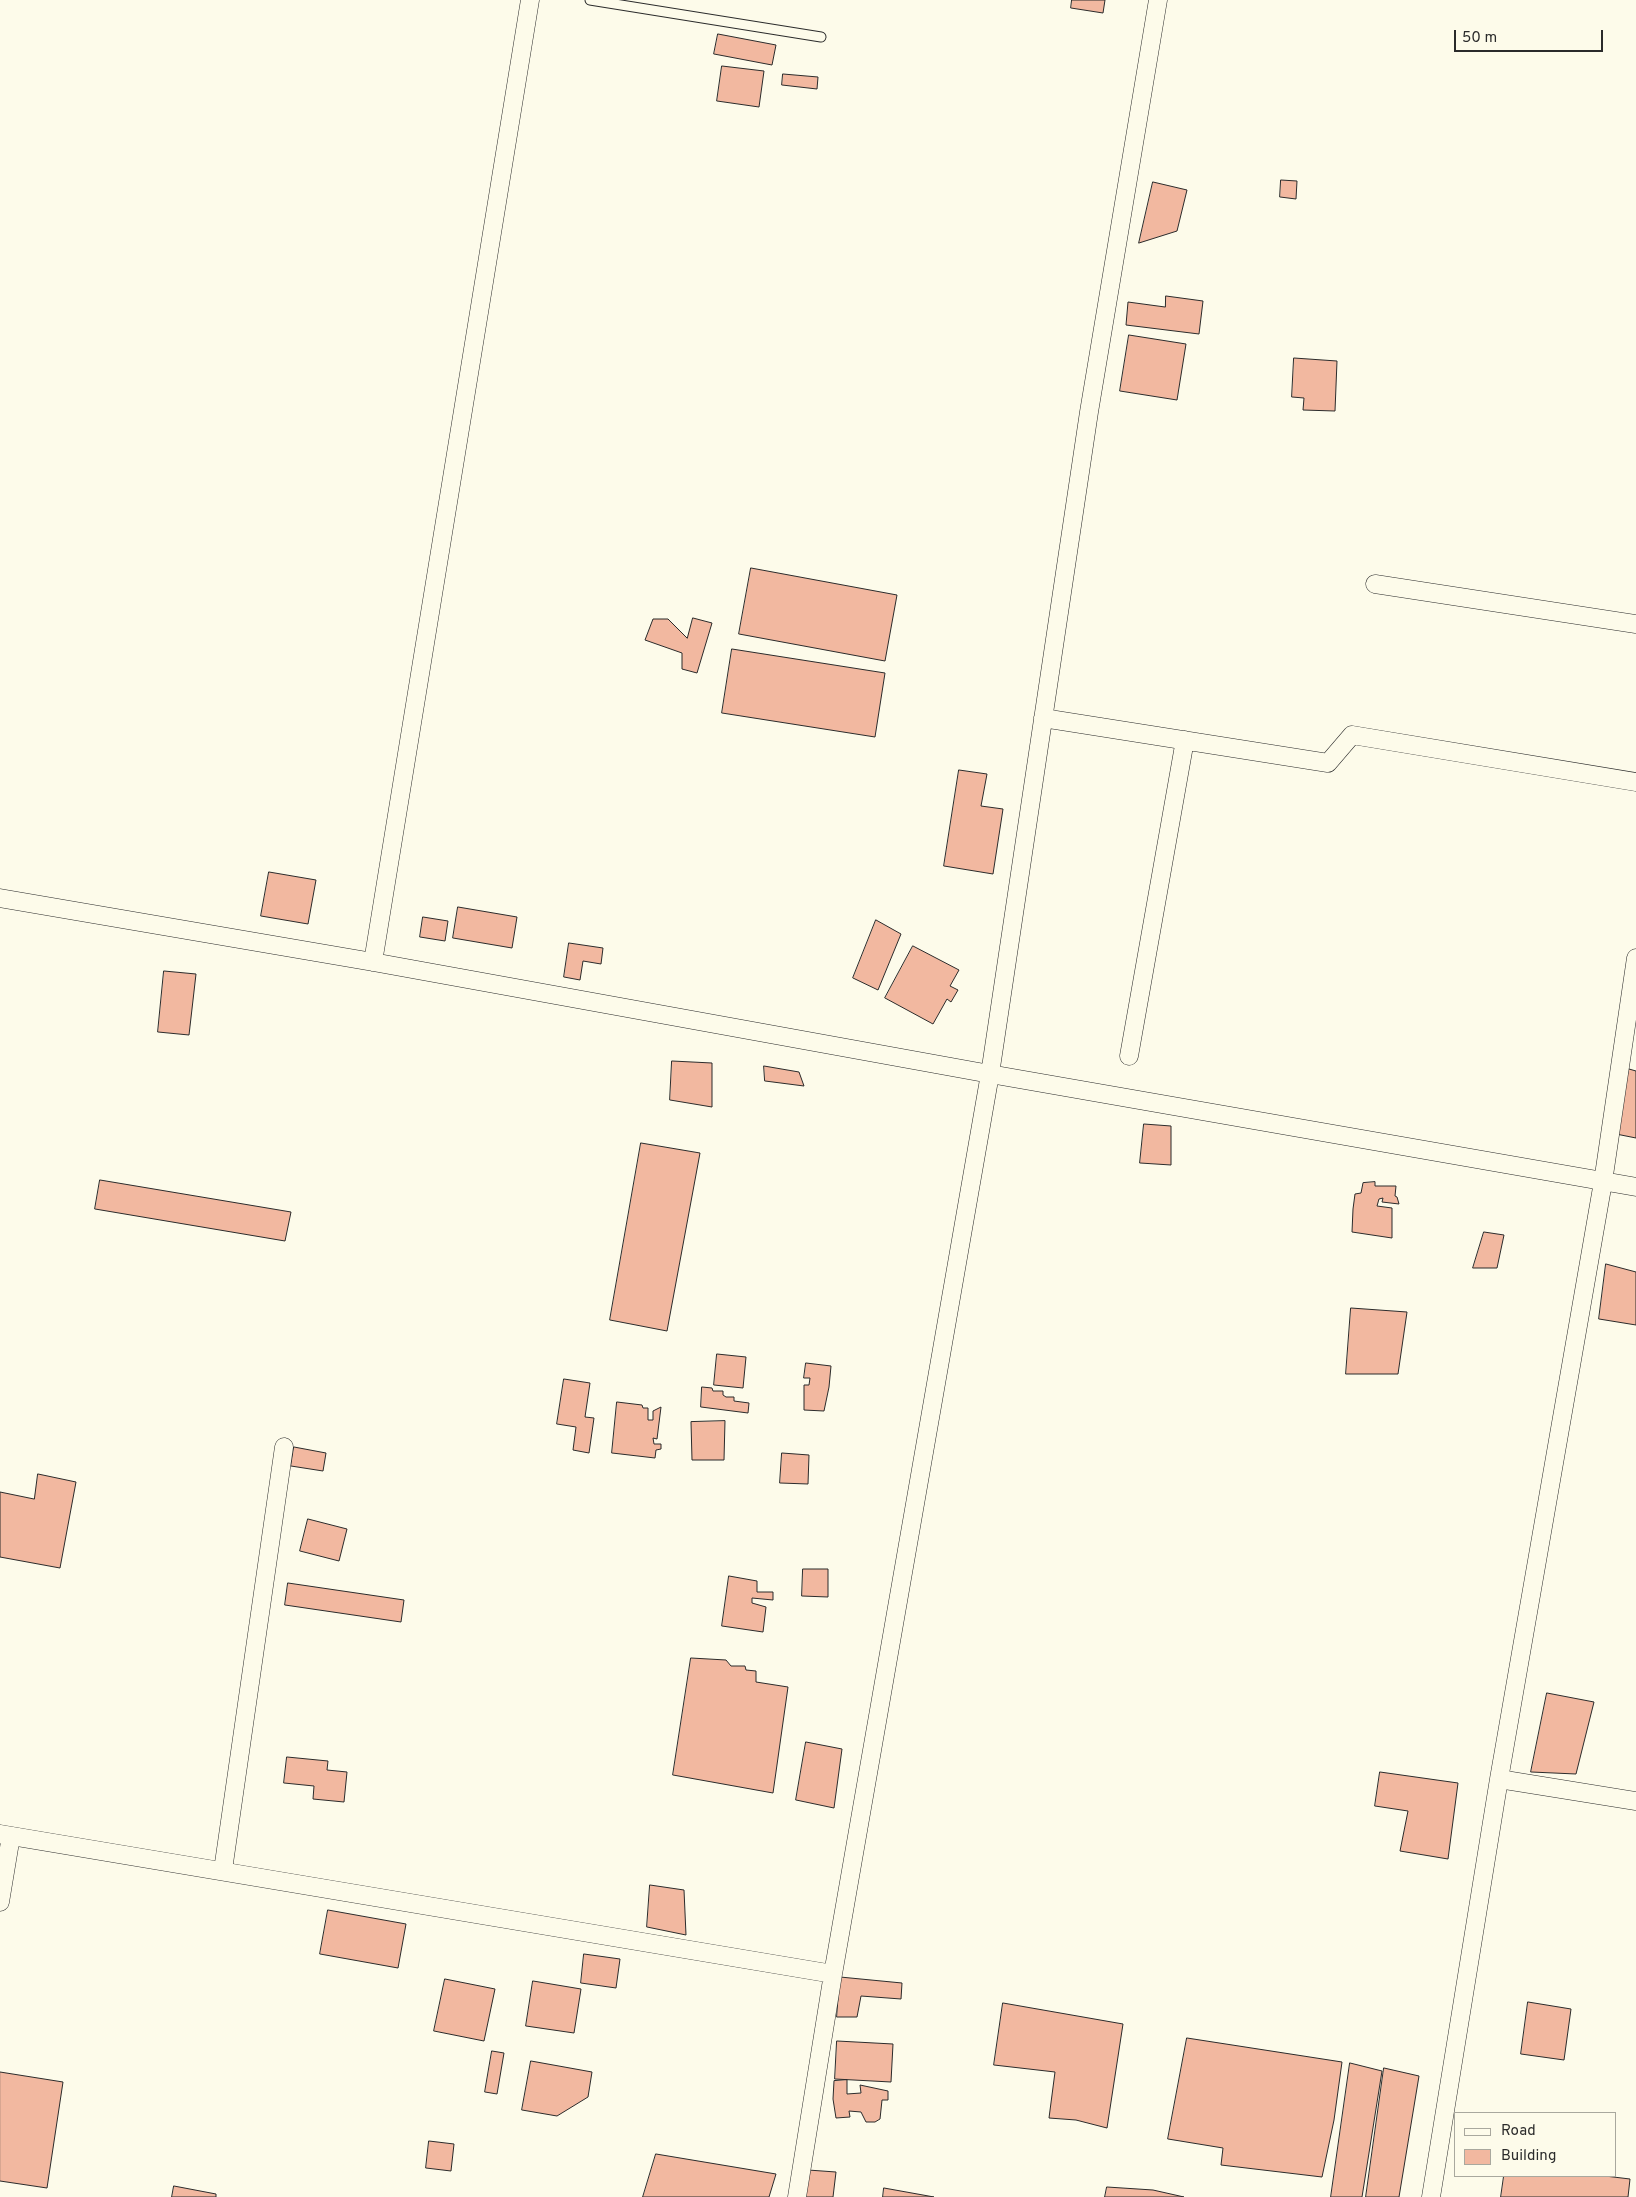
<!DOCTYPE html>
<html>
<head>
<meta charset="utf-8">
<style>
  body { margin:0 }
  #map { position:relative; width:1636px; height:2197px; overflow:hidden; background:#fdfbea; font-family:Overpass,sans-serif }
  canvas { display:block }
  .legend { position:absolute; left:1454px; top:2112px; width:162px; height:65px; box-sizing:border-box; background:#fdfbea; border:1px solid #a9a89e; margin:0; padding:6px 9px; list-style:none; font-size:15px; color:#2b2b2b }
  .legend li { display:flex; align-items:center; gap:10px; height:25px }
  .legend b { width:25px; border:1px solid #a9a89e }
  .scale { position:absolute; left:1454px; top:30px; width:149px; height:22px; box-sizing:border-box; border:2px solid #2b2b2b; border-top:0; padding-left:6px; font-size:15px; line-height:18px; white-space:nowrap; color:#2b2b2b; -webkit-text-stroke:4px #fdfbea; paint-order:stroke }
</style>
</head>
<body>
<div id="map">
<canvas width="1636" height="2197"></canvas>
<ul class="legend">
<li><b style="height:6px;background:#fdfbea"></b>Road</li>
<li><b style="height:14px;background:#f2b8a0"></b>Building</li>
</ul>
<div class="scale">50 m</div>
</div>
<script>
const g = document.querySelector('canvas').getContext('2d');
g.lineJoin = 'round';
function paint(path, color) { g.fillStyle = color; g.fill(path, 'evenodd'); }
function trace(path, color, width, dash) { g.strokeStyle = color; g.lineWidth = width; g.lineCap = dash ? 'butt' : 'round'; g.setLineDash(dash || []); g.stroke(path); }
const building = new Path2D(`
  M 1072,0 L 1105,0 L 1103,13 L 1071,8 Z
  M 718,34 L 776,45 L 772,65 L 714,54 Z
  M 722,66 L 764,71 L 759,107 L 717,101 Z
  M 783,74 L 818,77 L 817,89 L 782,85 Z
  M 1281,180 L 1297,181 L 1296,199 L 1280,197 Z
  M 1153,182 L 1187,190 L 1177,231 L 1139,243 Z
  M 1166,296 L 1203,301 L 1199,334 L 1126,325 L 1128,302 L 1165,307 Z
  M 1129,335 L 1186,344 L 1177,400 L 1120,391 Z
  M 1294,358 L 1337,361 L 1335,411 L 1303,410 L 1304,398 L 1292,397 Z
  M 751,568 L 897,595 L 885,661 L 739,634 Z
  M 693,618 L 712,623 L 697,673 L 682,669 L 682,653 L 645,640 L 653,619 L 668,619 L 687,638 Z
  M 732,649 L 885,673 L 875,737 L 722,713 Z
  M 959,770 L 987,774 L 981,806 L 1003,809 L 993,874 L 944,866 Z
  M 269,872 L 316,880 L 308,924 L 261,916 Z
  M 458,907 L 517,917 L 512,948 L 453,938 Z
  M 423,917 L 448,921 L 445,941 L 420,937 Z
  M 876,920 L 901,934 L 878,990 L 853,978 Z
  M 569,943 L 603,948 L 601,964 L 583,961 L 580,980 L 564,977 Z
  M 913,946 L 959,970 L 950,986 L 958,990 L 951,1002 L 947,999 L 933,1024 L 885,998 Z
  M 164,971 L 196,974 L 189,1035 L 158,1032 Z
  M 672,1061 L 712,1063 L 712,1107 L 670,1100 Z
  M 764,1066 L 799,1072 L 804,1086 L 765,1081 Z
  M 1629,1069 L 1636,1071 L 1636,1138 L 1616,1134 Z
  M 1144,1124 L 1171,1126 L 1171,1165 L 1140,1163 Z
  M 641,1143 L 700,1153 L 667,1331 L 610,1320 Z
  M 100,1180 L 291,1212 L 285,1241 L 95,1209 Z
  M 1375,1182 L 1375,1186 L 1396,1186 L 1395,1196 L 1397,1197 L 1399,1204 L 1382,1202 L 1383,1198 L 1379,1199 L 1377,1206 L 1392,1208 L 1392,1238 L 1352,1232 L 1353,1209 L 1355,1194 L 1361,1193 L 1363,1183 Z
  M 1484,1232 L 1504,1235 L 1497,1268 L 1473,1268 Z
  M 1606,1264 L 1636,1272 L 1636,1325 L 1599,1319 Z
  M 1351,1308 L 1407,1312 L 1398,1374 L 1346,1374 Z
  M 717,1354 L 746,1357 L 743,1388 L 714,1385 Z
  M 806,1363 L 831,1366 L 829,1387 L 824,1411 L 804,1410 L 804,1385 L 809,1385 L 810,1378 L 804,1378 Z
  M 564,1379 L 590,1383 L 585,1417 L 594,1418 L 589,1453 L 573,1450 L 576,1427 L 557,1424 Z
  M 702,1387 L 712,1388 L 713,1391 L 723,1391 L 723,1395 L 726,1397 L 734,1397 L 734,1401 L 749,1403 L 748,1413 L 701,1407 Z
  M 617,1402 L 642,1405 L 643,1408 L 648,1408 L 648,1420 L 653,1420 L 653,1411 L 661,1407 L 657,1439 L 653,1438 L 654,1444 L 661,1444 L 661,1449 L 656,1450 L 655,1458 L 612,1453 Z
  M 725,1421 L 724,1460 L 692,1460 L 691,1422 Z
  M 294,1447 L 326,1453 L 323,1471 L 291,1466 Z
  M 782,1453 L 809,1455 L 808,1484 L 780,1483 Z
  M 38,1474 L 76,1482 L 60,1568 L 0,1557 L 0,1492 L 34,1499 Z
  M 308,1519 L 347,1529 L 339,1561 L 300,1551 Z
  M 803,1569 L 828,1569 L 828,1597 L 802,1596 Z
  M 729,1576 L 757,1581 L 757,1592 L 773,1592 L 773,1600 L 752,1598 L 752,1603 L 766,1607 L 763,1632 L 722,1626 Z
  M 288,1583 L 404,1600 L 401,1622 L 285,1605 Z
  M 691,1658 L 726,1660 L 731,1666 L 745,1666 L 746,1670 L 756,1671 L 756,1682 L 788,1687 L 773,1793 L 673,1775 Z
  M 1547,1693 L 1594,1702 L 1576,1774 L 1531,1772 Z
  M 806,1742 L 842,1749 L 834,1808 L 796,1800 Z
  M 287,1757 L 328,1761 L 327,1770 L 347,1772 L 344,1802 L 313,1799 L 314,1786 L 284,1783 Z
  M 1380,1772 L 1458,1783 L 1448,1859 L 1400,1851 L 1408,1811 L 1375,1806 Z
  M 650,1885 L 684,1890 L 686,1935 L 647,1927 Z
  M 328,1910 L 406,1924 L 398,1968 L 320,1954 Z
  M 584,1954 L 620,1959 L 616,1988 L 581,1983 Z
  M 840,1977 L 902,1983 L 901,1999 L 861,1996 L 857,2017 L 837,2017 Z
  M 445,1979 L 495,1989 L 484,2041 L 434,2031 Z
  M 533,1981 L 581,1989 L 574,2033 L 526,2026 Z
  M 1528,2002 L 1571,2009 L 1564,2060 L 1521,2054 Z
  M 1003,2003 L 1123,2024 L 1107,2128 L 1076,2120 L 1049,2118 L 1055,2072 L 994,2065 Z
  M 1187,2038 L 1342,2062 L 1334,2120 L 1322,2177 L 1221,2165 L 1223,2148 L 1168,2139 Z
  M 837,2041 L 893,2044 L 891,2082 L 835,2079 Z
  M 492,2051 L 504,2053 L 497,2094 L 485,2092 Z
  M 531,2061 L 592,2072 L 588,2097 L 557,2116 L 522,2110 Z
  M 1350,2063 L 1382,2071 L 1362,2197 L 1331,2197 Z
  M 1384,2068 L 1419,2076 L 1399,2197 L 1366,2197 Z
  M 0,2072 L 63,2082 L 47,2188 L 0,2181 Z
  M 847,2080 L 847,2094 L 861,2093 L 860,2085 L 888,2091 L 888,2100 L 882,2100 L 880,2119 L 875,2122 L 866,2122 L 861,2112 L 849,2111 L 850,2117 L 836,2118 L 833,2099 L 834,2081 Z
  M 429,2141 L 454,2144 L 451,2171 L 426,2168 Z
  M 656,2154 L 776,2174 L 769,2197 L 643,2197 Z
  M 808,2170 L 836,2172 L 833,2197 L 805,2197 Z
  M 1504,2176 L 1605,2176 L 1630,2179 L 1628,2197 L 1501,2197 Z
  M 174,2186 L 216,2194 L 216,2197 L 172,2197 Z
  M 1107,2187 L 1153,2190 L 1184,2197 L 1105,2197 Z
  M 884,2188 L 934,2197 L 883,2197 Z`);
paint(building, '#f2b8a0');
trace(building, '#2b2b2b', 1);
const service = new Path2D(`
  M 590,0 L 821,37`);
const minor = new Path2D(`
  M 1375,584 L 1636,624
  M 1043,718 L 1328,763 L 1352,735 L 1636,782
  M 0,898 L 373,962 L 990,1074 L 1636,1187
  M 373,962 L 530,0
  M 1129,1056 L 1185,740
  M 1499,1779 L 1636,1801
  M 0,1834 L 833,1974
  M 223,1870 L 284,1447
  M 0,1902 L 11,1836
  M 797,2197 L 833,1974 L 990,1074 L 1089,412 L 1158,0
  M 1431,2197 L 1499,1779 L 1603,1182 L 1636,958`);
trace(service, '#2b2b2b', 11);
trace(minor, '#2b2b2b', 19);
trace(service, '#fdfbea', 9);
trace(minor, '#fdfbea', 18);
</script>
</body>
</html>
